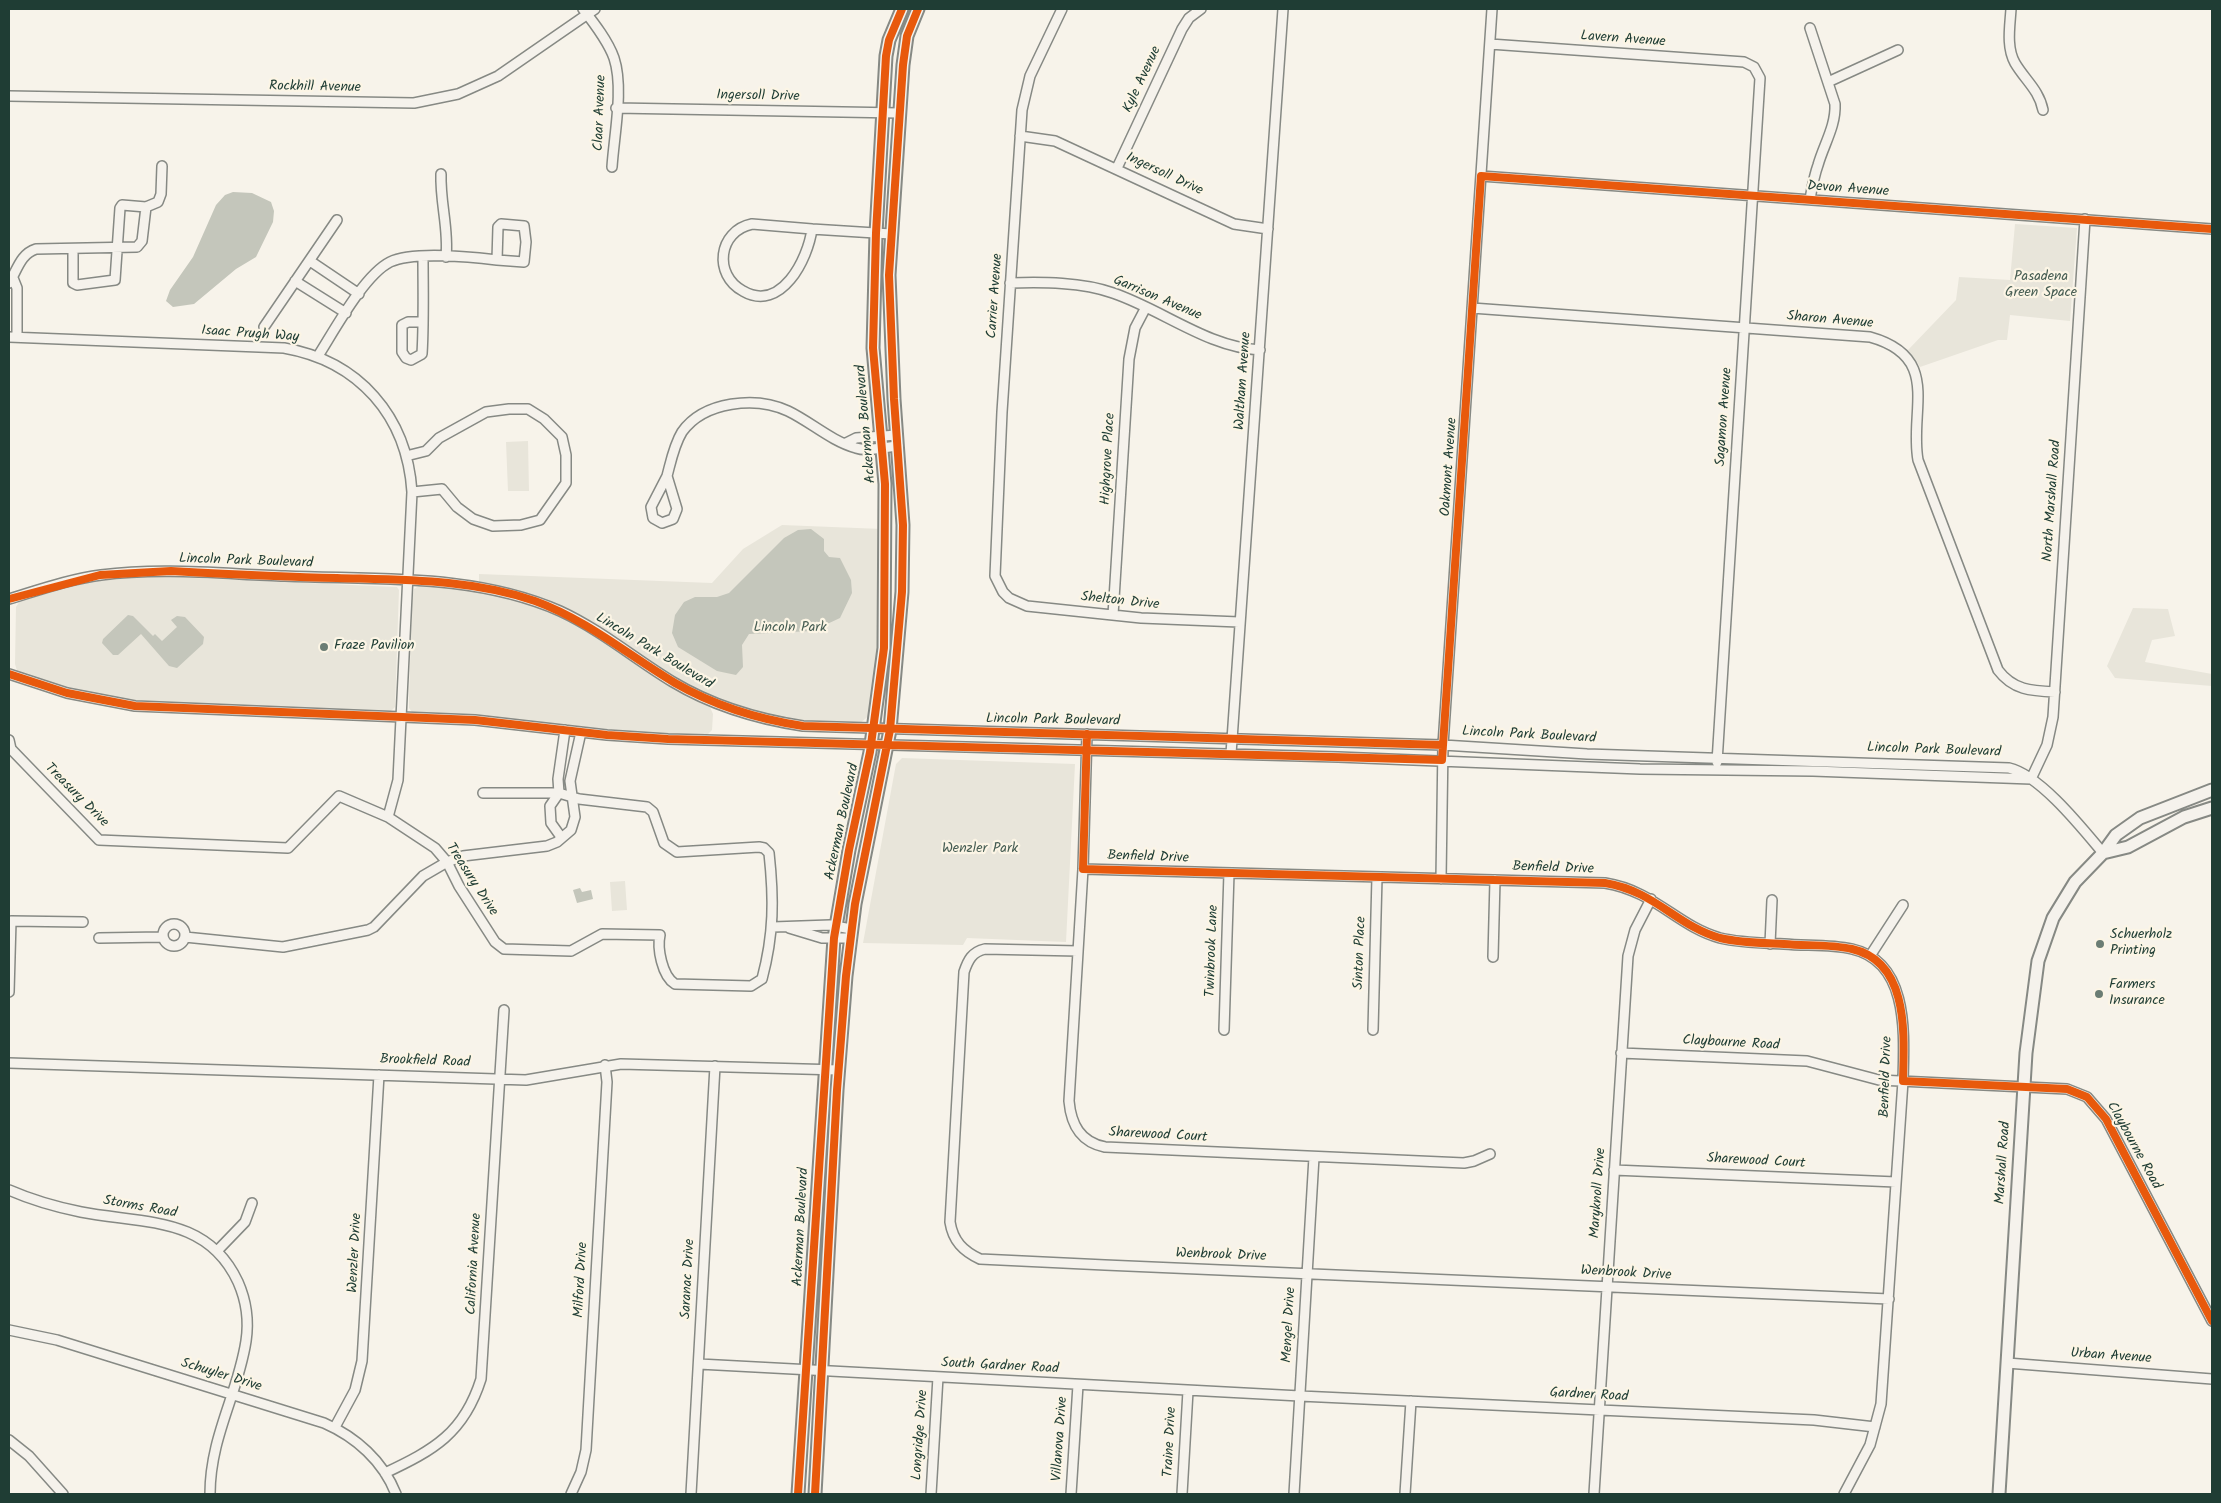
<!DOCTYPE html>
<html>
<head>
<meta charset="utf-8">
<style>
  body { margin:0 }
  #map { position:relative; width:2221px; height:1503px; overflow:hidden; background:#f7f3ea; font-family:Kalam,sans-serif }
  canvas { display:block }
  .frame { position:absolute; inset:0; border:10px solid #1f3d34; pointer-events:none }
</style>
</head>
<body>
<div id="map">
<canvas width="2221" height="1503"></canvas>
<div class="frame"></div>
</div>
<script>
const g = document.querySelector('canvas').getContext('2d');
g.lineJoin = 'round';
function paint(path, color) { g.fillStyle = color; g.fill(path, 'evenodd'); }
function trace(path, color, width, dash) { g.strokeStyle = color; g.lineWidth = width; g.lineCap = dash ? 'butt' : 'round'; g.setLineDash(dash || []); g.stroke(path); }
function drawText(font, color, halo, rows, align = 'center') {
  g.font = font + ' Kalam,sans-serif'; g.lineWidth = 4.5; g.setLineDash([]); g.textBaseline = 'middle'; g.strokeStyle = halo; g.fillStyle = color; for (const [text, x, y, turn = 0] of rows) {
    g.save(); g.translate(x, y); g.rotate((+turn || 0) * Math.PI / 180); g.textAlign = isNaN(turn) ? turn : align; if (halo) g.strokeText(text, 0, 0); g.fillText(text, 0, 0); g.restore();
  }
}
paint(new Path2D(`
  M 2015,224 L 2077,228 L 2070,321 L 2010,315 L 2007,340 L 1998,340 L 1920,367 L 1908,350 L 1956,300 L 1959,277 L 2010,280 Z
  M 528,441 L 529,491 L 508,491 L 506,442 Z
  M 782,525 L 882,529 L 881,611 L 877,664 L 870,715 L 860,723 C 841,723 822,724 803,722 C 764,718 723,703 688,685 C 662,672 639,653 615,638 C 571,611 528,592 479,582 L 479,574 L 712,583 L 743,549 Z
  M 149,576 L 397,587 L 399,590 L 395,707 L 391,711 L 382,711 L 133,701 L 76,691 L 22,675 L 17,671 L 15,664 L 16,607 L 20,601 L 90,582 Z
  M 419,586 C 475,588 531,600 580,627 C 610,644 638,664 667,683 C 680,693 696,698 710,707 L 713,714 L 712,730 L 707,735 L 655,734 L 482,716 L 412,712 L 409,708 L 409,697 L 412,599 L 414,589 Z
  M 2133,608 L 2168,609 L 2175,636 L 2152,640 L 2145,662 L 2212,674 L 2212,686 L 2115,678 L 2107,666 Z
  M 902,758 L 1075,764 L 1066,942 L 967,938 L 963,945 L 863,943 L 896,764 Z
  M 625,881 L 627,910 L 612,911 L 610,882 Z`), '#e8e5da');
paint(new Path2D(`
  M 233,192 L 252,193 L 271,202 L 274,211 L 273,222 L 256,257 L 236,269 L 194,304 L 173,307 L 166,301 L 170,290 L 193,257 L 216,205 L 225,195 Z
  M 811,529 L 824,539 L 824,551 L 829,557 L 840,558 L 851,580 L 852,593 L 840,618 L 812,631 L 749,634 L 742,645 L 743,667 L 736,675 L 717,671 L 678,647 L 672,633 L 675,615 L 684,602 L 695,597 L 717,597 L 729,593 L 784,538 L 798,530 Z
  M 128,615 L 133,616 L 153,636 L 155,634 L 162,641 L 177,627 L 171,620 L 177,616 L 185,617 L 204,637 L 203,644 L 177,668 L 169,666 L 141,634 L 118,655 L 113,655 L 102,643 L 103,639 Z
  M 580,888 L 582,892 L 591,890 L 593,899 L 577,903 L 573,890 Z`), '#c4c6bb');
const minor = new Path2D(`
  M 583,9 C 594,23 608,41 614,58 C 624,88 614,135 612,167
  M 1062,9 L 1030,76 L 1022,110 L 1002,412 L 995,576 L 1003,592 L 1009,598 L 1027,606 L 1141,618 L 1239,622
  M 2011,9 C 2010,26 2006,47 2015,63 C 2025,80 2039,90 2043,110
  M 1490,44 L 1744,62 L 1754,67 L 1760,78 L 1717,762
  M 1828,82 L 1898,50
  M 9,96 L 414,103 L 458,94 L 498,76 L 595,9
  M 616,108 L 899,113
  M 1020,136 L 1055,141 L 1234,224 L 1268,229
  M 1117,168 L 1182,29 L 1189,18 L 1201,9
  M 441,174 C 440,203 449,229 446,257
  M 1481,176 L 2212,229
  M 1810,199 C 1812,188 1814,176 1818,165 C 1824,144 1836,126 1835,104 L 1810,28
  M 501,224 L 524,226 L 526,242 L 524,262 L 497,260 L 498,227 Z
  M 752,224 L 812,229 C 808,259 781,313 743,291 C 713,275 718,231 752,224 Z
  M 812,229 L 891,234
  M 73,249 L 73,283 L 77,285 L 115,280 L 120,208 L 122,205 L 146,207 L 158,202 L 161,194 L 162,166
  M 423,256 C 423,289 424,322 422,354 L 411,360 L 406,358 L 402,352 L 402,325 L 408,322 L 423,322
  M 310,261 L 359,294
  M 13,278 L 17,288 L 17,337
  M 295,281 L 346,313
  M 9,283 C 17,271 20,254 36,249 L 137,247 L 142,241 L 146,207
  M 1010,283 C 1043,282 1082,282 1113,293 C 1163,310 1207,347 1260,350
  M 1472,308 L 1870,337 C 1942,357 1909,410 1918,460 L 1998,670 C 2013,690 2031,691 2055,692
  M 264,327 L 337,220
  M 9,337 L 284,348 C 359,361 407,416 412,492 L 398,780 L 388,817
  M 318,356 C 334,331 364,275 390,262 C 412,251 472,257 497,260
  M 846,443 L 856,438 L 897,435
  M 406,456 L 426,451 L 439,438 L 486,412 L 509,409 L 528,409 L 544,419 L 562,437 L 566,455 L 566,483 L 540,520 L 521,525 L 493,526 L 473,519 L 457,507 L 442,489 L 412,492
  M 667,476 C 671,461 674,445 682,432 C 704,401 756,396 788,411 C 811,422 831,441 856,448 C 867,452 885,447 898,446
  M 667,476 L 677,509 L 673,519 L 662,523 L 653,518 L 651,507 Z
  M 9,599 C 39,590 70,579 101,575 C 162,567 224,574 285,576 C 377,580 474,573 560,611 C 601,630 635,659 673,682 C 713,706 757,719 803,726 L 1443,745 L 1587,754 L 2009,768 C 2040,775 2082,828 2103,853
  M 1113,615 L 1129,359 L 1135,328 L 1146,307
  M 9,674 L 67,693 L 135,706 L 475,720 L 607,735 L 668,739 L 1338,757 L 1640,769 L 1813,771 L 2031,779
  M 1087,734 L 1083,869 L 1069,1101 C 1071,1124 1080,1142 1105,1147 L 1464,1163 L 1474,1161 L 1490,1154
  M 9,740 L 11,749 L 99,840 L 288,848 L 339,796 L 388,817 L 435,848 L 447,862 L 459,886 L 495,942 L 504,949 L 571,951 L 602,934 L 660,935 C 657,948 662,976 675,984 L 751,986 L 762,979 C 774,934 774,899 769,853 L 764,848 L 759,847 L 677,852 L 664,843 L 653,812 L 647,807 L 579,799 L 559,793 L 483,793
  M 1231,754 L 1283,9
  M 2031,779 L 2047,745 L 2053,717 L 2085,219
  M 561,837 L 551,823 L 550,806 L 559,793 L 558,779 L 565,730
  M 1083,869 L 1605,883 C 1655,891 1677,926 1720,938 C 1741,943 1763,943 1784,944 C 1806,946 1830,944 1852,949 C 1910,962 1904,1036 1903,1081 L 1881,1404 L 1870,1445 L 1844,1494
  M 1441,879 L 1443,745 L 1492,9
  M163 935a11 11 0 1 1 22 0a11 11 0 1 1-22 0Z
  M 773,927 L 830,925 L 851,929
  M 789,928 L 822,938 L 850,938
  M 185,937 L 283,947 L 368,930 L 374,927 L 423,876 L 447,862 L 463,856 L 547,846 L 557,842 L 571,830 L 575,817 L 570,781 L 581,732
  M 99,938 L 162,937
  M 1770,944 L 1772,900
  M 1078,951 L 985,949 C 972,952 968,960 964,972 L 950,1222 C 953,1241 963,1251 980,1259 L 1105,1265 L 1889,1299
  M 1870,956 L 1903,905
  M 1493,957 L 1495,880
  M 9,992 L 11,921 L 83,922
  M 1224,1030 L 1229,873
  M 1373,1030 L 1377,877
  M 1621,1053 L 1807,1061 L 1879,1080 L 2067,1089 L 2087,1097 L 2106,1119 L 2212,1321
  M 9,1063 L 526,1080 L 621,1064 L 839,1070
  M 1614,1170 L 1896,1182
  M 9,1190 C 32,1200 56,1207 81,1212 C 142,1224 207,1215 238,1282 C 246,1300 249,1321 246,1341 C 238,1394 210,1437 210,1494
  M 218,1250 L 245,1222 L 252,1203
  M 9,1330 L 57,1340 L 324,1423 C 356,1437 383,1461 396,1494
  M 2007,1363 L 2212,1379
  M 699,1364 L 1300,1396 L 1814,1420 L 1875,1427
  M 335,1427 L 355,1390 L 362,1361 L 379,1075
  M 9,1440 L 29,1456 L 63,1494
  M 385,1473 C 434,1450 464,1433 481,1379 L 504,1010
  M 571,1494 L 581,1472 L 586,1450 L 607,1082 L 605,1065
  M 691,1494 L 715,1066
  M 931,1494 L 938,1377
  M 1071,1494 L 1078,1385
  M 1182,1494 L 1188,1391
  M 1294,1494 L 1314,1157
  M 1405,1494 L 1411,1401
  M 1594,1494 L 1628,956 L 1635,930 L 1651,899`);
const tertiary = new Path2D(`
  M 2103,853 L 2128,847 L 2184,817 L 2212,808
  M 798,1494 L 834,938 L 849,850 L 870,752 L 884,648 L 885,484 L 873,348 L 876,233 L 886,56 L 889,40 L 902,9
  M 815,1494 L 837,1090 L 846,976 L 855,904 L 890,730 L 902,592 L 903,525 L 894,399 L 889,275 L 903,65 L 907,36 L 918,9
  M 1999,1494 L 2026,1053 L 2038,961 L 2053,918 L 2075,882 L 2103,853 L 2116,835 L 2140,818 L 2212,790`);
trace(minor, '#868984', 12);
trace(tertiary, '#868984', 15);
trace(minor, '#f5f2ec', 9);
trace(tertiary, '#f5f2ec', 11);
trace(new Path2D(`
  M 9,599 L 100,575 L 171,571 C 226,574 281,577 337,578 C 403,580 471,579 535,601 C 587,620 628,655 675,683 C 715,706 757,719 803,726 L 1443,745
  M 9,674 L 67,693 L 135,706 L 475,720 L 607,735 L 668,739 L 1442,760 L 1481,176 L 2212,229
  M 1087,734 L 1083,869 L 1605,883 C 1655,891 1677,926 1720,938 C 1741,943 1763,943 1784,944 C 1806,946 1830,944 1852,949 C 1910,962 1904,1036 1903,1081 L 2067,1089 L 2087,1097 L 2106,1119 L 2212,1321
  M 798,1494 L 834,938 L 849,850 L 870,752 L 884,648 L 885,484 L 873,348 L 876,233 L 886,56 L 889,40 L 902,9
  M 815,1494 L 837,1090 L 846,976 L 855,904 L 890,730 L 902,592 L 903,525 L 894,399 L 889,275 L 903,65 L 907,36 L 918,9`), '#e8590c', 8);
for (const [x, y, r, color] of [
  [324,647,5,"#6b7d74"],
  [2100,944,5,"#6b7d74"],
  [2099,994,5,"#6b7d74"]
]) { const dot = new Path2D(); dot.arc(x, y, r, 0, 2 * Math.PI); g.fillStyle = color; g.fill(dot); trace(dot, '#fcf5e5', 2); }
drawText('14px', '#1f3d34', '#fcf5e5', [
  ["Lavern Avenue",1623,40,4],
  ["Kyle Avenue",1143,80,-65],
  ["Rockhill Avenue",315,88,1],
  ["Ingersoll Drive",758,97,1],
  ["Claar Avenue",601,113,-88],
  ["Ingersoll Drive",1164,175,25],
  ["Devon Avenue",1848,190,4],
  ["Carrier Avenue",996,296,-86],
  ["Garrison Avenue",1157,299,23],
  ["Sharon Avenue",1830,321,5],
  ["Isaac Prugh Way",250,335,4],
  ["Waltham Avenue",1244,381,-86],
  ["Sagamon Avenue",1725,417,-86],
  ["Ackerman Boulevard",867,424,-95],
  ["Highgrove Place",1109,459,-87],
  ["Oakmont Avenue",1450,467,-86],
  ["North Marshall Road",2053,501,-86],
  ["Lincoln Park Boulevard",246,562,2],
  ["Shelton Drive",1120,602,6],
  ["Lincoln Park Boulevard",654,652,31],
  ["Lincoln Park Boulevard",1053,721,1],
  ["Lincoln Park Boulevard",1529,736,3],
  ["Lincoln Park Boulevard",1934,751,2],
  ["Treasury Drive",76,796,45],
  ["Ackerman Boulevard",843,822,-78],
  ["Benfield Drive",1148,858,2],
  ["Benfield Drive",1553,869,2],
  ["Treasury Drive",471,880,57],
  ["Twinbrook Lane",1213,951,-88],
  ["Sinton Place",1361,953,-88],
  ["Claybourne Road",1731,1044,3],
  ["Brookfield Road",425,1062,2],
  ["Benfield Drive",1887,1077,-88],
  ["Sharewood Court",1158,1136,3],
  ["Claybourne Road",2133,1146,61],
  ["Sharewood Court",1756,1162,3],
  ["Marshall Road",2004,1163,-86],
  ["Maryknoll Drive",1599,1193,-86],
  ["Storms Road",140,1208,10],
  ["Ackerman Boulevard",802,1227,-87],
  ["Wenzler Drive",356,1253,-87],
  ["Wenbrook Drive",1221,1256,2],
  ["California Avenue",475,1264,-87],
  ["Wenbrook Drive",1626,1274,3],
  ["Saranac Drive",689,1279,-87],
  ["Milford Drive",582,1280,-87],
  ["Mengel Drive",1290,1325,-87],
  ["Urban Avenue",2111,1357,4],
  ["South Gardner Road",1000,1367,3],
  ["Schuyler Drive",221,1376,17],
  ["Gardner Road",1589,1396,3],
  ["Longridge Drive",921,1435,-86],
  ["Villanova Drive",1061,1439,-86],
  ["Traine Drive",1171,1442,-87]
]);
drawText('14px', '#455c52', '#fcf5e5', [
  ["Pasadena",2041,278],
  ["Green Space",2041,294],
  ["Lincoln Park",790,629],
  ["Wenzler Park",980,850]
]);
drawText('14px', '#1f3d34', '#fcf5e5', [
  ["Fraze Pavilion",334,647],
  ["Schuerholz",2110,936],
  ["Printing",2110,952],
  ["Farmers",2109,986],
  ["Insurance",2109,1002]
], 'left');
</script>
</body>
</html>
